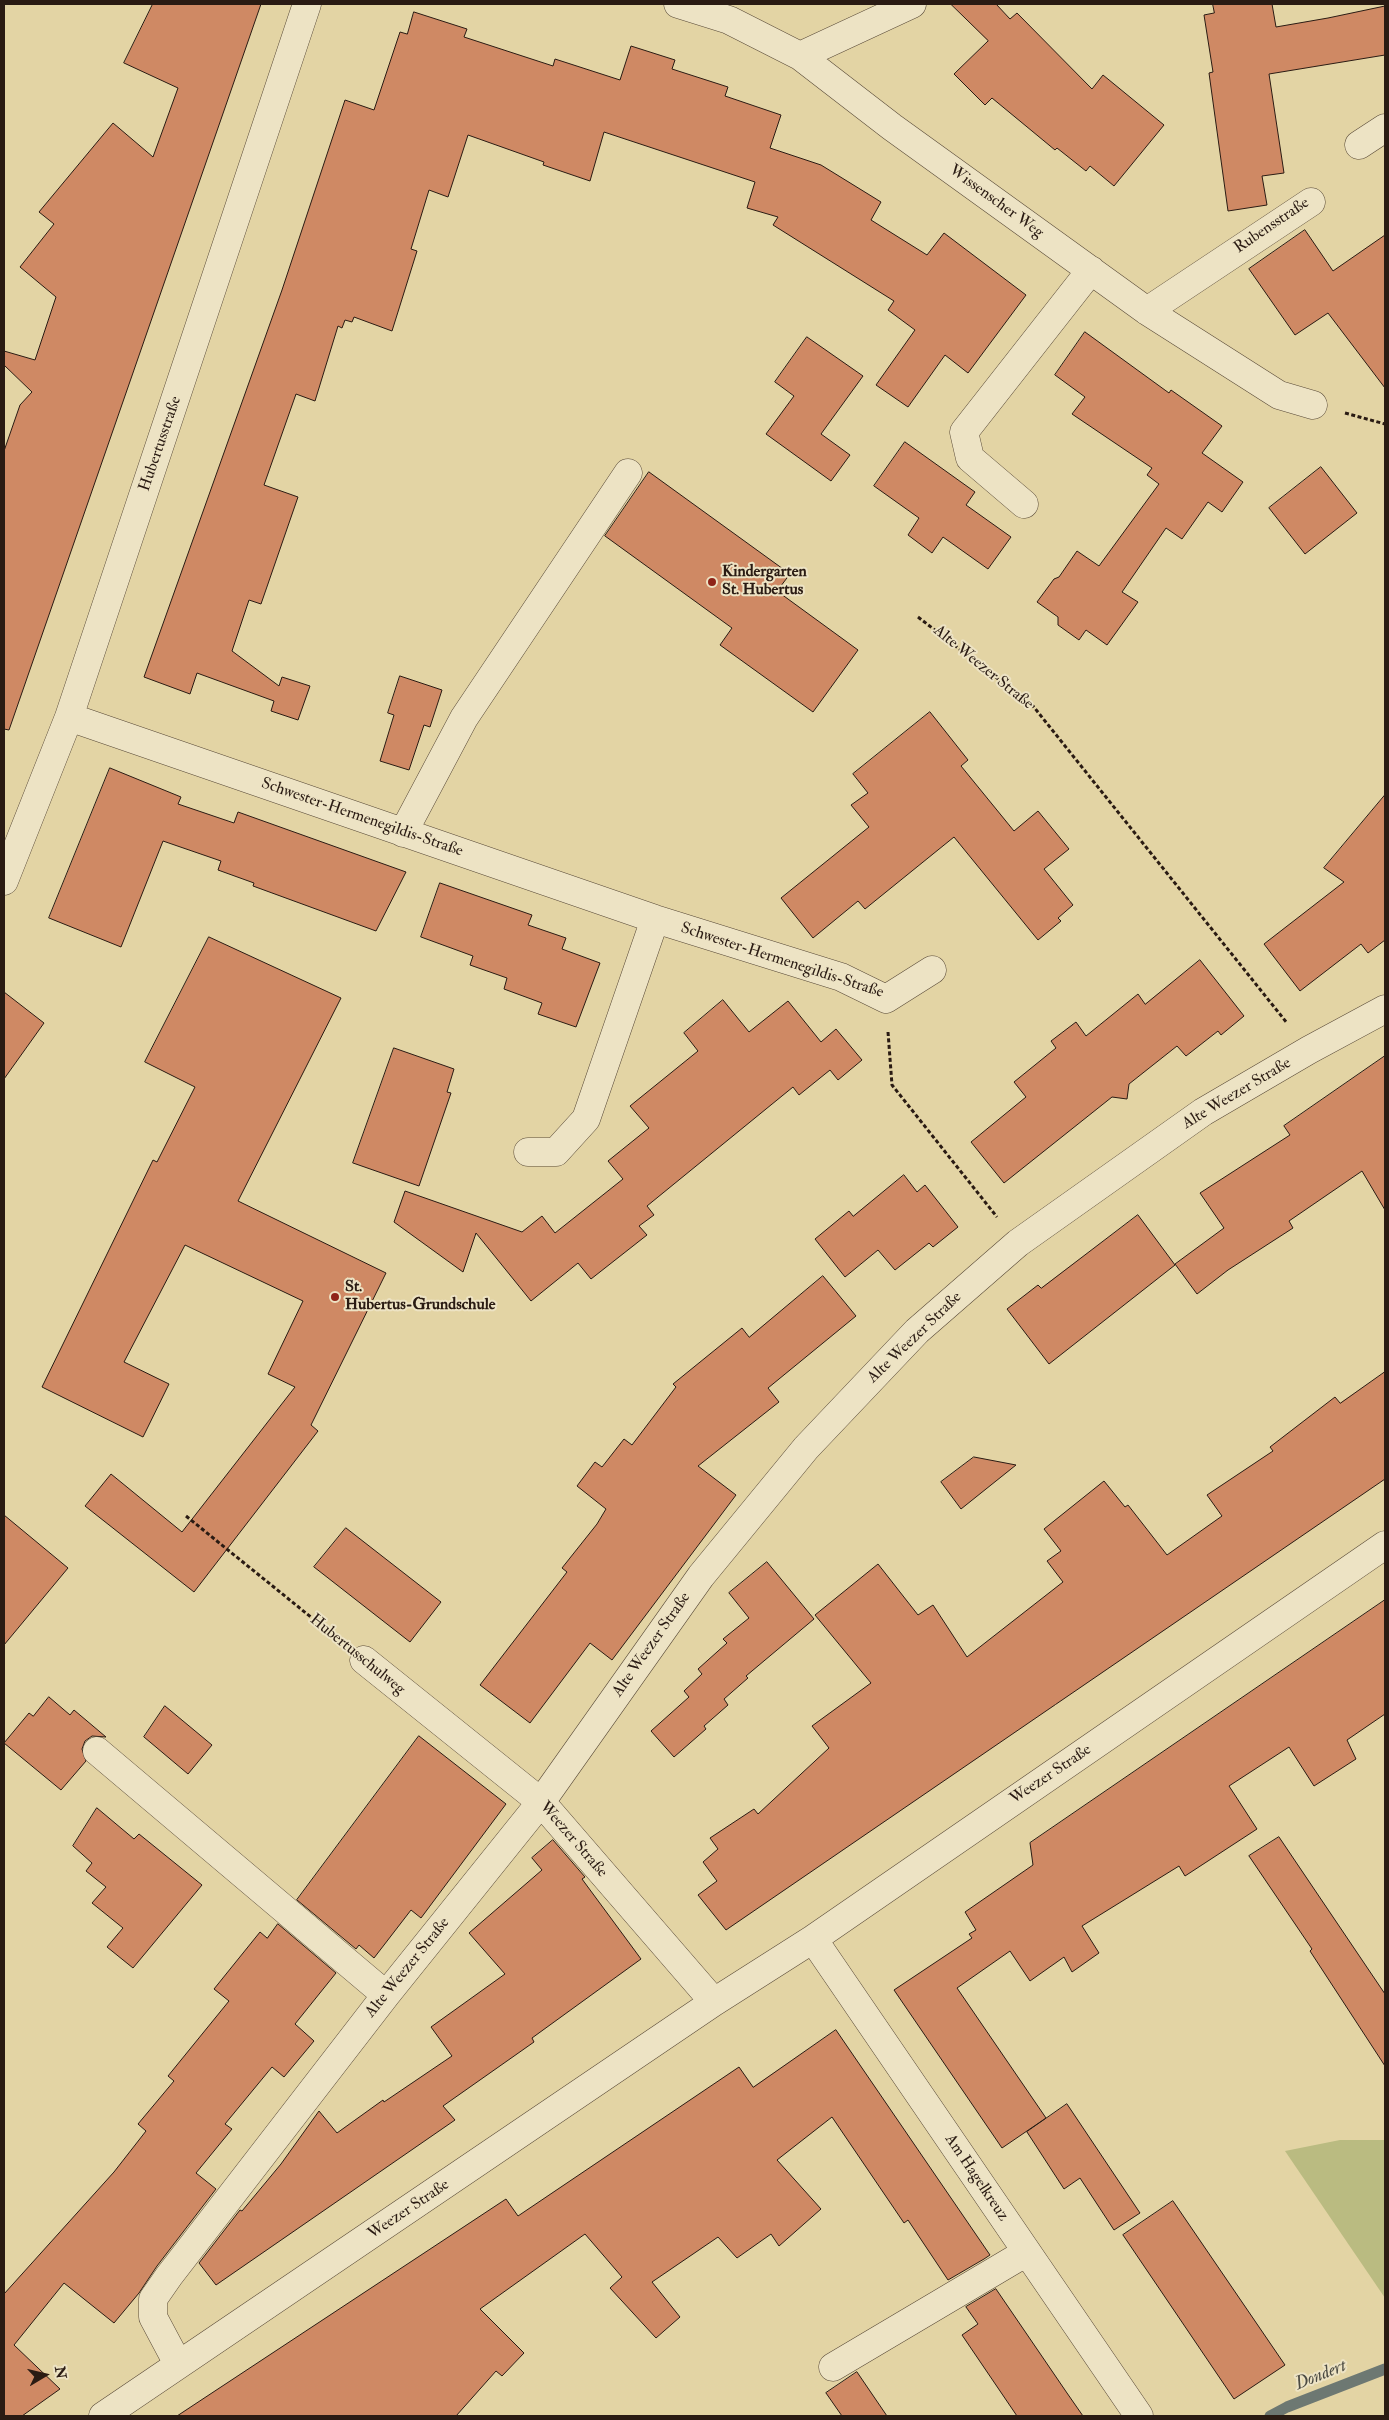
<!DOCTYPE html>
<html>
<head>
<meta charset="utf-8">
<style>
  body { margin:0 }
  #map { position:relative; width:1389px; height:2420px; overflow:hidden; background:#e3d4a4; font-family:"IM FELL Double Pica",serif }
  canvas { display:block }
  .frame { position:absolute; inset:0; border:5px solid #2a1b13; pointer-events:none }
  .north { position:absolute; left:20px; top:2350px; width:50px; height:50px; -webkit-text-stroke:4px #ede3c4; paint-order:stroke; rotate:81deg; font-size:14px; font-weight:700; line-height:20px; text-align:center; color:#2a1b13 }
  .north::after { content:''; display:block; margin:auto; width:18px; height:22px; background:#2a1b13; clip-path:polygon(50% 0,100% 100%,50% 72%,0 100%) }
</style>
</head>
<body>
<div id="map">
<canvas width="1389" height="2420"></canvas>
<div class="frame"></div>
<div class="north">N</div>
</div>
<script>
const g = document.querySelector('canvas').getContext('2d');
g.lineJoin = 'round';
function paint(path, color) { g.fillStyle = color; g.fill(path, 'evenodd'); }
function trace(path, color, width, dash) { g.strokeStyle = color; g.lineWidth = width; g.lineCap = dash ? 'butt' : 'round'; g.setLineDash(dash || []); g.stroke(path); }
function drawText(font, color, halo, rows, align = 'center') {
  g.font = font + ' "IM FELL Double Pica",serif'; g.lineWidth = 4; g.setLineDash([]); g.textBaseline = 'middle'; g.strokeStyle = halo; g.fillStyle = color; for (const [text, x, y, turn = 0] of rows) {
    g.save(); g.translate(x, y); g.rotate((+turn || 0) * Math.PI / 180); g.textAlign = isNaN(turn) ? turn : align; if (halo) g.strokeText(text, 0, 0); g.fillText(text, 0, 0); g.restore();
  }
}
paint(new Path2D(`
  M 1340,2140 L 1385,2140 L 1385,2298 L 1285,2151 Z`), '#babb81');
trace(new Path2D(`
  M 1270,2416 L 1287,2407 L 1385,2369`), '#6d7872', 11);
const building = new Path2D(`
  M 153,4 L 261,4 L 9,730 L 4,729 L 4,451 L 20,405 L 32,392 L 4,365 L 4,351 L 35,360 L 56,297 L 20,267 L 54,224 L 39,212 L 113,123 L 153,157 L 178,88 L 124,63 Z
  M 951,4 L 996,4 L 1010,19 L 1017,13 L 1092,89 L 1103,75 L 1164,125 L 1114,186 L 1090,166 L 1086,171 L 1057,148 L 1055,150 L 992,98 L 985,105 L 954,74 L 988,41 Z
  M 1213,4 L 1272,4 L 1276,27 L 1328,18 L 1385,6 L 1385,55 L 1269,74 L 1284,173 L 1262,176 L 1267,205 L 1228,211 L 1209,73 L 1213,72 L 1204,15 L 1214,13 Z
  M 414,12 L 467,29 L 464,37 L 553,66 L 555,59 L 620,80 L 631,46 L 675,60 L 672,69 L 728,87 L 725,96 L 781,115 L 770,148 L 821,165 L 881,202 L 871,220 L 927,255 L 944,233 L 1026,295 L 968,373 L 945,355 L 908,407 L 876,385 L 915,330 L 888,310 L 894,301 L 773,225 L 778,217 L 747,208 L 755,182 L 604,132 L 590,181 L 543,165 L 544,162 L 468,135 L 448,197 L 429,190 L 411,249 L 417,251 L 392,331 L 354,317 L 352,322 L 345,320 L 342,328 L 338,326 L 315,401 L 296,394 L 264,485 L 298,497 L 261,604 L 249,600 L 232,651 L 279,686 L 282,677 L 310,686 L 298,720 L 271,711 L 274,701 L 197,673 L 190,694 L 144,677 L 282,290 L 345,100 L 374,110 L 400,32 L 407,34 Z
  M 1305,230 L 1333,271 L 1385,235 L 1385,388 L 1328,313 L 1295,335 L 1249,269 Z
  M 1085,332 L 1169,393 L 1171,390 L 1222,426 L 1202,453 L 1243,482 L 1222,512 L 1208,502 L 1182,539 L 1166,528 L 1122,592 L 1138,602 L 1107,645 L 1086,630 L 1079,640 L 1058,625 L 1058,617 L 1037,602 L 1054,579 L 1059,577 L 1077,551 L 1099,566 L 1159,484 L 1147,475 L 1152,468 L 1072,414 L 1085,397 L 1055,375 Z
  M 807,337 L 863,376 L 821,434 L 850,455 L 831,481 L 766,434 L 794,396 L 775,382 Z
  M 905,442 L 975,492 L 966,505 L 1011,537 L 988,569 L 943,537 L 932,553 L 908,535 L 919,518 L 874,486 Z
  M 1321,467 L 1357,513 L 1305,554 L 1269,508 Z
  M 649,472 L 790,574 L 777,591 L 858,650 L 813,712 L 720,645 L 732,628 L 605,536 Z
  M 400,676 L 442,690 L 430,727 L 424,725 L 409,770 L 380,761 L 394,715 L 388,713 Z
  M 930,712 L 968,760 L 961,766 L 1014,831 L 1038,811 L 1069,849 L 1044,869 L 1073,905 L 1058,918 L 1061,921 L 1038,940 L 954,837 L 865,909 L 858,901 L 813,938 L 781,898 L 869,827 L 851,805 L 868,793 L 853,774 Z
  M 110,768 L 181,797 L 178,804 L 234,823 L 238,812 L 406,872 L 376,931 L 253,886 L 254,883 L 218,870 L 221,861 L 163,841 L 121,947 L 49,918 Z
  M 1385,795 L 1385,940 L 1368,953 L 1361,944 L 1300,991 L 1264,944 L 1344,882 L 1324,868 Z
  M 440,883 L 532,915 L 528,925 L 566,938 L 562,949 L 600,963 L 576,1027 L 538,1014 L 542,1003 L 504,989 L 507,978 L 470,965 L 473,956 L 421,937 Z
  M 209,937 L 341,998 L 238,1201 L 386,1273 L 311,1425 L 318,1431 L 194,1592 L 85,1506 L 111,1474 L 182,1532 L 295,1387 L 268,1374 L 303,1301 L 185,1245 L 124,1362 L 169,1384 L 143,1437 L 42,1387 L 153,1160 L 157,1162 L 195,1087 L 145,1062 Z
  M 1200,960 L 1244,1016 L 1221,1035 L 1218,1031 L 1186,1056 L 1177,1046 L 1129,1084 L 1127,1099 L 1112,1097 L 1004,1183 L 971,1142 L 1026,1097 L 1014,1082 L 1056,1048 L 1051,1041 L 1076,1022 L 1086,1036 L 1138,994 L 1145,1004 Z
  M 4,992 L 44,1023 L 4,1079 Z
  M 723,1000 L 749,1032 L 788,1001 L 821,1042 L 836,1029 L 862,1060 L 838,1080 L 830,1070 L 799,1095 L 793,1087 L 647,1206 L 654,1215 L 639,1226 L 647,1235 L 591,1279 L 578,1263 L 531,1301 L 476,1233 L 463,1272 L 394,1222 L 405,1191 L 522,1232 L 542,1216 L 555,1233 L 623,1179 L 608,1161 L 649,1128 L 630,1106 L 698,1051 L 684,1033 Z
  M 394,1048 L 454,1069 L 447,1092 L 451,1093 L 419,1186 L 353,1163 Z
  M 1385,1056 L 1385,1210 L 1362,1171 L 1289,1221 L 1293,1228 L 1228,1270 L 1197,1294 L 1175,1264 L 1224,1228 L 1200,1193 L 1290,1135 L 1284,1126 Z
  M 904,1175 L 917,1192 L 925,1185 L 958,1227 L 933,1247 L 929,1243 L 895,1270 L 878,1250 L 845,1277 L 815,1239 L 849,1211 L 853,1216 Z
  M 1138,1215 L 1175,1265 L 1049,1364 L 1007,1309 L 1038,1285 L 1041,1288 Z
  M 823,1276 L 856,1316 L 768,1388 L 779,1402 L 698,1466 L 736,1495 L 612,1660 L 590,1643 L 530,1723 L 480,1685 L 567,1572 L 562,1568 L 597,1524 L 606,1509 L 577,1486 L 595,1462 L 602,1467 L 624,1439 L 632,1445 L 676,1387 L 673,1384 L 742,1328 L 749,1337 Z
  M 1385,1372 L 1385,1479 L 726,1930 L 698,1895 L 717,1881 L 703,1862 L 718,1849 L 710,1838 L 754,1809 L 758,1814 L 829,1748 L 812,1726 L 871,1683 L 815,1615 L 878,1564 L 918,1615 L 933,1605 L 967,1657 L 1063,1582 L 1047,1561 L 1061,1551 L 1044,1529 L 1104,1481 L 1125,1507 L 1128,1505 L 1167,1555 L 1222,1516 L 1207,1495 L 1273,1451 L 1270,1447 L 1335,1397 L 1340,1403 Z
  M 974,1457 L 1016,1465 L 961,1509 L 941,1482 Z
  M 4,1515 L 68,1568 L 4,1645 Z
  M 346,1528 L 441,1602 L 410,1642 L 314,1567 Z
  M 767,1562 L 814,1619 L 746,1676 L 748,1678 L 724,1699 L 728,1705 L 704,1726 L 706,1729 L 674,1757 L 651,1731 L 689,1697 L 684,1691 L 702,1674 L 698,1669 L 727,1643 L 723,1639 L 749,1618 L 729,1593 Z
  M 1385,1600 L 1385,1714 L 1347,1740 L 1356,1759 L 1314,1786 L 1289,1747 L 1229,1786 L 1257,1829 L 1185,1876 L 1179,1866 L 1082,1926 L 1099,1953 L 1072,1972 L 1064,1957 L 1030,1981 L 1010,1951 L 957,1988 L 1046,2118 L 1002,2148 L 894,1990 L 972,1938 L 969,1934 L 976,1930 L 965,1912 L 1033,1865 L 1030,1843 Z
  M 49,1697 L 70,1715 L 74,1710 L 106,1737 L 92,1736 L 85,1741 L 82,1749 L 86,1761 L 61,1790 L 4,1743 L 29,1713 L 33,1716 Z
  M 165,1706 L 212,1745 L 188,1774 L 144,1737 Z
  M 419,1736 L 506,1804 L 421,1918 L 411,1910 L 374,1958 L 359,1945 L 356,1949 L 297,1900 Z
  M 97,1808 L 134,1839 L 139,1834 L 202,1885 L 133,1968 L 107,1947 L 123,1928 L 92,1903 L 106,1887 L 86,1871 L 92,1863 L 73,1846 Z
  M 1279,1837 L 1385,1994 L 1385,2066 L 1310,1951 L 1312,1949 L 1249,1856 Z
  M 553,1840 L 585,1877 L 582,1879 L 641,1959 L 532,2038 L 534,2042 L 443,2106 L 455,2120 L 216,2285 L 199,2263 L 240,2210 L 242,2211 L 281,2164 L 319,2111 L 337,2133 L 383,2100 L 384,2102 L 452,2056 L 431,2027 L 505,1974 L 469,1933 L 542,1870 L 532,1858 Z
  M 278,1924 L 336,1973 L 295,2024 L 314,2041 L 284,2077 L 272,2067 L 225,2124 L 232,2129 L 196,2173 L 216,2189 L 157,2266 L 139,2293 L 114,2323 L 64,2283 L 14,2345 L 60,2389 L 22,2416 L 4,2416 L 4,2294 L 114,2172 L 146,2131 L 138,2124 L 174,2081 L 168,2076 L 229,2001 L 214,1989 L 260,1932 L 267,1938 Z
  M 836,2030 L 990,2255 L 984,2259 L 948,2280 L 908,2220 L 904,2223 L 832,2117 L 777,2160 L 821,2209 L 779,2246 L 771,2234 L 737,2258 L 718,2237 L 652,2282 L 680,2317 L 656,2338 L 610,2288 L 622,2277 L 585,2234 L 480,2309 L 524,2353 L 502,2376 L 496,2371 L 456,2416 L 177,2416 L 506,2199 L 518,2216 L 739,2067 L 753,2087 Z
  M 1067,2104 L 1140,2213 L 1114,2230 L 1080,2178 L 1064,2189 L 1027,2132 Z
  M 1173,2201 L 1285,2365 L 1234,2399 L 1123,2235 Z
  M 996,2289 L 1067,2393 L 1083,2416 L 1017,2416 L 962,2335 L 978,2324 L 966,2307 Z
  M 857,2372 L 887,2416 L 842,2416 L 826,2393 Z`);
paint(building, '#cf8964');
trace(building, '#2a1b13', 1);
const minor = new Path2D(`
  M 678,4 L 729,20 L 800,56 L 892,127 L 1147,311 L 1279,395 L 1313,405
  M 800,56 L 912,4
  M 1359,145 L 1385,128
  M 1147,311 L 1311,202
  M 1024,504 L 970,458 L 964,432 L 1091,270
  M 69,717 L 655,919 L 841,977 L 886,999 L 932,970
  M 403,833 L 464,718 L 628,473
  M 4,881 L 69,717 L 307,4
  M 528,1152 L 556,1152 L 586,1119 L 655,919
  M 364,1660 L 541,1802 L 714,2002
  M 97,1751 L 386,1995
  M 813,1939 L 1139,2416
  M 178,2364 L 153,2317 L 153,2299 L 169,2276 L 386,1995 L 541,1802 L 701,1576 L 806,1448 L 917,1331 L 1018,1243 L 1203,1112 L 1309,1050 L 1385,1009
  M 833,2367 L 1027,2252
  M 103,2416 L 714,2002 L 813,1939 L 1385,1545`);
trace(minor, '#584937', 29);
trace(new Path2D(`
  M 1345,413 L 1385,424
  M 918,617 L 1033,706 L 1287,1023
  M 888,1032 L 892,1085 L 997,1217
  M 186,1516 L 338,1639`), '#2a1b13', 3, [4, 2.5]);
trace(minor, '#ede3c4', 28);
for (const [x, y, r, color] of [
  [712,582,5,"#8f2418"],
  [335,1297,5,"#8f2418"]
]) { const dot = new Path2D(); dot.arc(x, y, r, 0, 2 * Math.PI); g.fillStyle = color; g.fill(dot); trace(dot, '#ede3c4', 2); }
drawText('16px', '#2a1b13', '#ede3c4', [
  ["Wissenscher Weg",996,202,36],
  ["Rubensstraße",1272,226,-34],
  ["Hubertusstraße",161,444,-71],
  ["Alte Weezer Straße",983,668,39],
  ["Schwester-Hermenegildis-Straße",362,818,19],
  ["Schwester-Hermenegildis-Straße",782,961,18],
  ["Alte Weezer Straße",1237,1094,-31],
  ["Alte Weezer Straße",915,1338,-44],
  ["Alte Weezer Straße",652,1645,-55],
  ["Hubertusschulweg",357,1655,39],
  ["Weezer Straße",1051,1775,-34],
  ["Weezer Straße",573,1840,49],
  ["Alte Weezer Straße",408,1968,-51],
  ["Am Hagelkreuz",976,2178,56],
  ["Weezer Straße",409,2210,-34]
]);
drawText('bold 16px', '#2a1b13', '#ede3c4', [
  ["Kindergarten",722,573],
  ["St. Hubertus",722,591],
  ["St.",345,1288],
  ["Hubertus-Grundschule",345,1306]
], 'left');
drawText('italic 18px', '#4b4a42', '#ede3c4', [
  ["Dondert",1321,2376,-22]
]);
</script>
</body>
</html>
